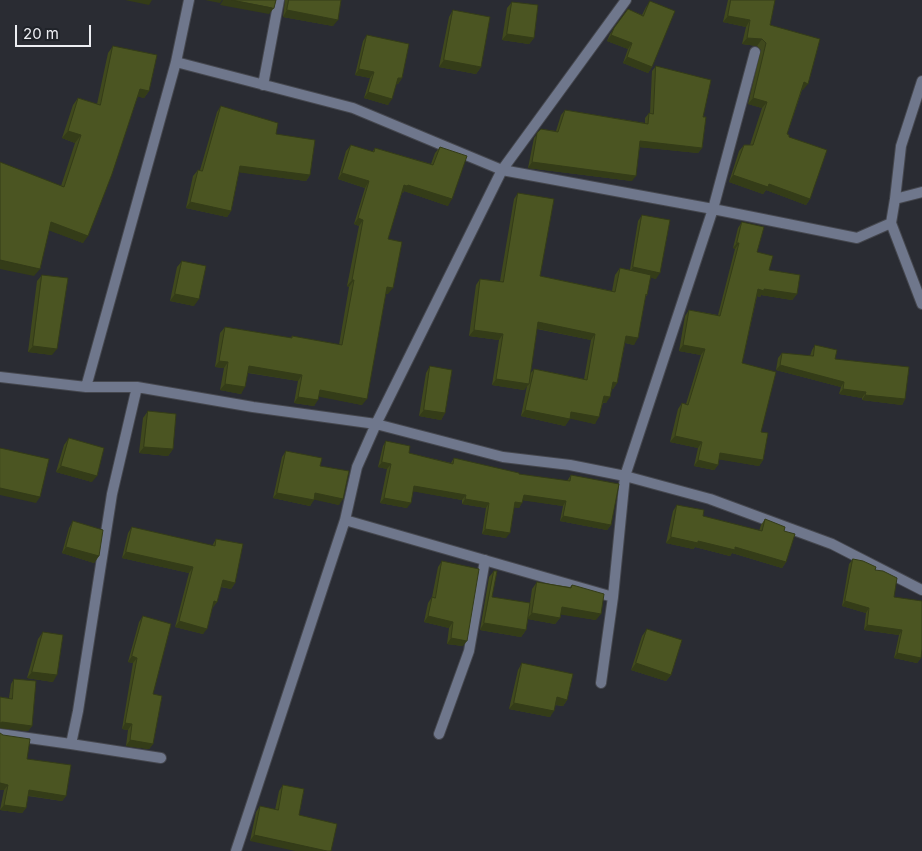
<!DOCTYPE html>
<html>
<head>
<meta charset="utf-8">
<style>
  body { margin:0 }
  #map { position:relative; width:922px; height:851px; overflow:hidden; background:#2a2c33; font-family:Inter,sans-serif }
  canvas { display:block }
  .scale { position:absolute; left:15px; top:25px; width:76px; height:22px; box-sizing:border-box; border:2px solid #edeef3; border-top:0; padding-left:6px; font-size:15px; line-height:18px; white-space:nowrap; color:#edeef3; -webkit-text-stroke:4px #202329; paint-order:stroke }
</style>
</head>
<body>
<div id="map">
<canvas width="922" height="851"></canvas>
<div class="scale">20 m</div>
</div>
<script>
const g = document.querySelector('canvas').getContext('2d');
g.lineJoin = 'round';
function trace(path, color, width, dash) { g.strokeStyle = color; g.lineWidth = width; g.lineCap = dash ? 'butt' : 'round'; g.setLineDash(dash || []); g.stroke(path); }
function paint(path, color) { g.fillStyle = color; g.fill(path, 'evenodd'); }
const minor = new Path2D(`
  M 176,62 L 189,0
  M 922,81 L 901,146 L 895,199 L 891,223 L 922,304
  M 263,85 L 279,0
  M 895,199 L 922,192
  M 0,377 L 86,387 L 137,387 L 253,407 L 376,424 L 503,457 L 570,465 L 625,476 L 710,499 L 832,544 L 922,590
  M 86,387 L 176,62 L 353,108 L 502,170 L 713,209 L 857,238 L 891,223
  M 613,597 L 345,520 L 357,467 L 376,424 L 502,170 L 626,0
  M 601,683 L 613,597 L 625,476 L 713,209 L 755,52
  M 0,734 L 71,744 L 78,711 L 112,494 L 137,387
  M 439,734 L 469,651 L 485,560
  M 71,744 L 161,758
  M 236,851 L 345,520`);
trace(minor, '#45474e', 12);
trace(minor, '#6f778c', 10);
paint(new Path2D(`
  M 285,0 L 341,0 L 333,26 L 283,17 Z
  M 728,0 L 775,0 L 770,25 L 803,90 L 802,90 L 787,134 L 810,199 L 806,205 L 766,190 L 763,194 L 729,182 L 739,151 L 744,145 L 750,145 L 762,108 L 748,104 L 761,50 L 757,46 L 742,44 L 746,27 L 723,22 Z
  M 650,1 L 652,67 L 648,73 L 623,63 L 628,49 L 607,41 L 610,34 L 628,9 L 642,15 L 646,7 Z
  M 512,2 L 534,38 L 529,44 L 502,40 L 507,8 Z
  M 453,10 L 481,67 L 476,74 L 439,67 L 449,17 Z
  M 367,35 L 402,78 L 398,84 L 396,84 L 388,105 L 364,98 L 370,78 L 355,75 L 363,41 Z
  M 113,46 L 149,91 L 144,98 L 137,96 L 83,243 L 49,230 L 34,276 L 61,186 L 75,143 L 62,138 L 73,105 L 78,98 L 97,104 L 108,53 Z
  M 656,66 L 703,117 L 702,148 L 698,153 L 640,147 L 632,181 L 528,168 L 534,138 L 541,129 L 556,131 L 561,115 L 565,110 L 645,123 L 645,118 L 649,113 L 650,113 L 652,71 Z
  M 221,106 L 276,134 L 310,175 L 306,181 L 239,172 L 231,211 L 227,217 L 186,208 L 193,176 L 198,170 L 200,170 L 217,112 Z
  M 351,145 L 372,152 L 375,148 L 431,164 L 435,153 L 440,147 L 448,206 L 404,191 L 403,193 L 402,192 L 388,239 L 388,294 L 386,294 L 362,405 L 319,396 L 314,406 L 294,403 L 298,381 L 248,373 L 241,394 L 220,390 L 224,368 L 215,367 L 220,333 L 225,327 L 291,338 L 292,336 L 339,345 L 349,287 L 347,286 L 359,226 L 354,224 L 365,188 L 338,179 L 346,151 Z
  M 518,193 L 540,276 L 612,291 L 615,275 L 620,268 L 630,270 L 638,221 L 642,215 L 656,279 L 650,277 L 647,295 L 645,298 L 634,345 L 625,343 L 617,383 L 613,389 L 612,389 L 606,403 L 603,403 L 595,424 L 570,418 L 565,426 L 521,416 L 527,386 L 524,390 L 492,385 L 499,340 L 469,336 L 476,285 L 480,279 L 500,281 L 514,199 ZM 537,329 L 591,340 L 584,379 L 534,369 L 530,374 Z
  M 742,222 L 757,252 L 769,270 L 797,294 L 792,300 L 761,295 L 760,297 L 757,296 L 742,363 L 761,432 L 763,460 L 759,466 L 719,459 L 718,465 L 714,470 L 694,466 L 698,448 L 670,442 L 678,409 L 682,403 L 686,404 L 701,355 L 679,351 L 685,316 L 689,310 L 718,315 L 735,249 L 733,248 L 738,228 Z
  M 182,261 L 194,306 L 170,301 L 177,267 Z
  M 42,275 L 52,355 L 28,352 L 37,281 Z
  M 815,345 L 835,359 L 905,399 L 902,405 L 862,400 L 862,398 L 839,394 L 841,387 L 776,370 L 778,358 L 782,353 L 810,356 L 812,350 Z
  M 430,366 L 445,413 L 441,420 L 419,416 L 426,373 Z
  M 148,411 L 173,449 L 168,456 L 139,453 L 143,418 Z
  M 69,438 L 92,482 L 56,472 L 64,445 Z
  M 386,441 L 409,453 L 451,463 L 454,458 L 519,474 L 567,481 L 571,475 L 611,525 L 607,530 L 560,521 L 563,506 L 523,500 L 519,508 L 514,507 L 506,538 L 482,534 L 486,508 L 462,504 L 462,500 L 413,491 L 407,508 L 380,503 L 387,469 L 378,467 L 383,446 Z
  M 286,451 L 320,466 L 339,505 L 314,499 L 310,506 L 273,498 L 282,457 Z
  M 677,505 L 703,516 L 759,531 L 761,525 L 765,519 L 784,531 L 786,562 L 782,568 L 732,553 L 730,556 L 695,547 L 693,549 L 666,543 L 673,511 Z
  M 73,521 L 99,556 L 94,563 L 62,553 L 69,528 Z
  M 132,527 L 212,546 L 216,539 L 235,583 L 231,589 L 221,587 L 217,602 L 213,607 L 212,607 L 203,634 L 175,627 L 189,573 L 122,558 L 128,533 Z
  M 853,559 L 875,570 L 894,597 L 921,658 L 917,663 L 894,658 L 899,635 L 864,630 L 866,613 L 842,606 L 849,564 Z
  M 442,561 L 463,646 L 447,644 L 449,628 L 424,622 L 428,603 L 432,597 L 438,567 Z
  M 494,571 L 492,597 L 530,603 L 532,589 L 537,582 L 570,587 L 572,585 L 596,620 L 561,614 L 560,618 L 555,624 L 528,619 L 526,630 L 521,637 L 480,630 L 489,577 Z
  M 143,616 L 153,694 L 153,744 L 149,749 L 126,746 L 128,730 L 122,729 L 133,663 L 128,662 L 139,622 Z
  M 647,629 L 671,675 L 666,681 L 631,670 L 642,636 Z
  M 43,632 L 53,682 L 27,678 L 38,639 Z
  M 522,663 L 567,700 L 563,706 L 555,705 L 550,717 L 509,709 L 518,670 Z
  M 14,679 L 32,726 L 28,731 L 0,728 L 0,697 L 9,698 L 11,684 Z
  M 27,759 L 66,796 L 62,801 L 28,796 L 26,808 L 22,813 L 0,810 L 4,790 L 0,790 Z
  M 283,785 L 304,789 L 250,841 L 256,812 L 260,806 L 275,810 L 279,791 Z`), '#40491d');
paint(new Path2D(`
  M 125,0 L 152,0 L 149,5 Z
  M 205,0 L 222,0 L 220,3 Z
  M 223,0 L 232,0 L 274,8 L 269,14 L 220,5 Z
  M 287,10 L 338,20 L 333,26 L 283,17 Z
  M 728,16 L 750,20 L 746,27 L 723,22 Z
  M 507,34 L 534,38 L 529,44 L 502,40 Z
  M 611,35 L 632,43 L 628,49 L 607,41 Z
  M 747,38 L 762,39 L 757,46 L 742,44 Z
  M 627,57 L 652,67 L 648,73 L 623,63 Z
  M 444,60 L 481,67 L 476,74 L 439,67 Z
  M 359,69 L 374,72 L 370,78 L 355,75 Z
  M 398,78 L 402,78 L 398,84 L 394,84 Z
  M 804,82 L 808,84 L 803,90 L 800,89 Z
  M 140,89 L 149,91 L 144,98 L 135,96 Z
  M 368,92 L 392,99 L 388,105 L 364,98 Z
  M 753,98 L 767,102 L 762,108 L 748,104 Z
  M 68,131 L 81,135 L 75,143 L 62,138 Z
  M 640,141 L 702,148 L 698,153 L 637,147 Z
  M 532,162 L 636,176 L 632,181 L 528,168 Z
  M 240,166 L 310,175 L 306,181 L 236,172 Z
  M 342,173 L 369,181 L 365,188 L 338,179 Z
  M 733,175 L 769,184 L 810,199 L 806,205 L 766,190 L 763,194 L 729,182 Z
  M 404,185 L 408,185 L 452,199 L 448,206 L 404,191 L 403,193 L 400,192 Z
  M 190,202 L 231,211 L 227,217 L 186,208 Z
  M 358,218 L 363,220 L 359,226 L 354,224 Z
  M 51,222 L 88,236 L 83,243 L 45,229 Z
  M 737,243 L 739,243 L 735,249 L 733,248 Z
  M 0,260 L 40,269 L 34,276 L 0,269 Z
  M 633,267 L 660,273 L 656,279 L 629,273 Z
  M 352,280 L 354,280 L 349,287 L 347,286 Z
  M 387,287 L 393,288 L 388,294 L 382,293 Z
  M 758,289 L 764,289 L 797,294 L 792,300 L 761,295 L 760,297 L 754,295 Z
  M 175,294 L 199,299 L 194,306 L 170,301 Z
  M 538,322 L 595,334 L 591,340 L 534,328 Z
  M 474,330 L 503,334 L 499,340 L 469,336 Z
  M 626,336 L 638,338 L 634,345 L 622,342 Z
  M 683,345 L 705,349 L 701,355 L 679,351 Z
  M 33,346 L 57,349 L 52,355 L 28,352 Z
  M 219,361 L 228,362 L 224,368 L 215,367 Z
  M 780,365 L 844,382 L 841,387 L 776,370 Z
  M 249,366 L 302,375 L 298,381 L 244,372 Z
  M 496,379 L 529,384 L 524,390 L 492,385 Z
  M 613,382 L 617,383 L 613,389 L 609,389 Z
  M 225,384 L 245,387 L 241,394 L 220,390 Z
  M 843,389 L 866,392 L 862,398 L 839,394 Z
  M 320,390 L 367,399 L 362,405 L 315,396 Z
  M 865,395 L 905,399 L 902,405 L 862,400 Z
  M 604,396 L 610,397 L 606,403 L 600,402 Z
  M 298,397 L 318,400 L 314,406 L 294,403 Z
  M 424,410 L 445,413 L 441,420 L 419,416 Z
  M 525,410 L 570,419 L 565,426 L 521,416 Z
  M 571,412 L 599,417 L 595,424 L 567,418 Z
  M 675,436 L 702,442 L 698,448 L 670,442 Z
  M 144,447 L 173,449 L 168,456 L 139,453 Z
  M 720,453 L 763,460 L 759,466 L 716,459 Z
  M 698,460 L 718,465 L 714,470 L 694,466 Z
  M 382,462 L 391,464 L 387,469 L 378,467 Z
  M 61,466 L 97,476 L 92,482 L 56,472 Z
  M 414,486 L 466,495 L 462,500 L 411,491 Z
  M 0,488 L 40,497 L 36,503 L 0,495 Z
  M 277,493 L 314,500 L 310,506 L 273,498 Z
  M 315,493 L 343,499 L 339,505 L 311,499 Z
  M 524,495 L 566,501 L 563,506 L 520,500 Z
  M 384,498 L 411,503 L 407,508 L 380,503 Z
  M 465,499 L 489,503 L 486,508 L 462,504 Z
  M 515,502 L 522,503 L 519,508 L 511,507 Z
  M 563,516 L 611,525 L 607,530 L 560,521 Z
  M 485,529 L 510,533 L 506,538 L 482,534 Z
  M 671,537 L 698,541 L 735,547 L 786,562 L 782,568 L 732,553 L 730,556 L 695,547 L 693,549 L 666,543 Z
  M 66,547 L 99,556 L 94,563 L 62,553 Z
  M 126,552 L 193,567 L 189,573 L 122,558 Z
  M 223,580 L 235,583 L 231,589 L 219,586 Z
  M 214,601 L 217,602 L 213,607 L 210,606 Z
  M 845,601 L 869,608 L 866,613 L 842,606 Z
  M 562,607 L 601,614 L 596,620 L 557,614 Z
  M 532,613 L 560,618 L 555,624 L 527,619 Z
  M 428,616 L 453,622 L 449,628 L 424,622 Z
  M 179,621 L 207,629 L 203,634 L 175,627 Z
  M 484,623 L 526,630 L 521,637 L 480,630 Z
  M 867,625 L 902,630 L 899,635 L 864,630 Z
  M 451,638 L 467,641 L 463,646 L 447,644 Z
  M 897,653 L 921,658 L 917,663 L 894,658 Z
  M 132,656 L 137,658 L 133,663 L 128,662 Z
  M 636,663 L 671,675 L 666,681 L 631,670 Z
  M 32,672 L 57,675 L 53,682 L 27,678 Z
  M 557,697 L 567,700 L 563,706 L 552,704 Z
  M 514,703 L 554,711 L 550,717 L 509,709 Z
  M 2,722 L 32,726 L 28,731 L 0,728 L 0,723 Z
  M 125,723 L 132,724 L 128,730 L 122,729 Z
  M 130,740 L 153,744 L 149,749 L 126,746 Z
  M 0,783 L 8,785 L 4,790 L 0,790 Z
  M 29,790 L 66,796 L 62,801 L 25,795 Z
  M 4,805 L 26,808 L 22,813 L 0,810 Z
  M 254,835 L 327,851 L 295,851 L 250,841 Z`), '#343c18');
const building = new Path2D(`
  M 232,0 L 276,0 L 274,8 Z
  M 289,0 L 341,0 L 338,20 L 287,10 Z
  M 731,0 L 775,0 L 770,25 L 820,39 L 808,84 L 804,82 L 787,134 L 789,135 L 789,137 L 827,150 L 810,199 L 769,184 L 768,187 L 733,175 L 744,145 L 753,145 L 767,102 L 753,98 L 766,43 L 762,39 L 747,38 L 750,20 L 728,16 Z
  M 650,1 L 675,11 L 652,67 L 627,57 L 632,43 L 611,35 L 614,28 L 628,9 L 643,16 Z
  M 512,2 L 538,5 L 534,38 L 507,34 Z
  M 453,10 L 490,17 L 481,67 L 444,60 Z
  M 367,35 L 409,44 L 402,78 L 398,78 L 392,99 L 368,92 L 374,72 L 359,69 Z
  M 113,46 L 157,55 L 149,91 L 140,89 L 112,174 L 88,236 L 51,222 L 40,269 L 0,260 L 0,162 L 64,187 L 81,135 L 68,131 L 78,98 L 100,105 Z
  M 656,66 L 711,80 L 703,117 L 706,117 L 702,148 L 640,141 L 636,176 L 532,162 L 537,133 L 541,129 L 558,132 L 565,110 L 648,124 L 649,113 L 653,114 Z
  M 221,106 L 278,123 L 276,134 L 315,140 L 310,175 L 240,166 L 231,211 L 190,202 L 198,170 L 202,171 Z
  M 351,145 L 374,152 L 375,148 L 433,165 L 440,147 L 467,156 L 452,199 L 408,185 L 407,186 L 404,185 L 388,239 L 402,242 L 393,288 L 387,287 L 367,399 L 320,390 L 318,400 L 298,397 L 302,375 L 249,366 L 245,387 L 225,384 L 228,362 L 219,361 L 225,327 L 292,338 L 292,336 L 342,345 L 354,280 L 352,280 L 363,220 L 358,218 L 369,181 L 342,173 Z
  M 518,193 L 554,199 L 540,276 L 615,292 L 620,268 L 651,275 L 647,295 L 646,294 L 638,338 L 626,336 L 617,383 L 613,382 L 610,397 L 604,396 L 599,417 L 571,412 L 570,419 L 525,410 L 534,369 L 587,380 L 595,334 L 538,322 L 529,384 L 496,379 L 503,334 L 474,330 L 480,279 L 503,282 Z
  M 642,215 L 670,220 L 660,273 L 633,267 Z
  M 742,222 L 764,227 L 757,252 L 773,256 L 769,270 L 800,275 L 797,294 L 764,289 L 764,291 L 758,289 L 742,363 L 776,372 L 761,432 L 768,433 L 763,460 L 720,453 L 718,465 L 698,460 L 702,442 L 675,436 L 682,403 L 688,405 L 705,349 L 683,345 L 689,310 L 720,316 L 739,243 L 737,243 Z
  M 182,261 L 206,266 L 199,299 L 175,294 Z
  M 42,275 L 68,278 L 57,349 L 33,346 Z
  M 815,345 L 837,350 L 835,359 L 909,367 L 905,399 L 865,395 L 866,392 L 843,389 L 844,382 L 780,365 L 782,353 L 813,356 Z
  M 430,366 L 452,370 L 445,413 L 424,410 Z
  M 148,411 L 176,414 L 173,449 L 144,447 Z
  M 69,438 L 104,448 L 97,476 L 61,466 Z
  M 386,441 L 410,446 L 409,453 L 453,464 L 454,458 L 519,473 L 519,474 L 570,481 L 571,475 L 619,484 L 611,525 L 563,516 L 566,501 L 524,495 L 522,503 L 515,502 L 510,533 L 485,529 L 489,503 L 465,499 L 466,495 L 414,486 L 411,503 L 384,498 L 391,464 L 382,462 Z
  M 0,448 L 49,459 L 40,497 L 0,488 Z
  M 286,451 L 322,458 L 320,466 L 349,471 L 343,499 L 315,493 L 314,500 L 277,493 Z
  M 677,505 L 704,510 L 703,516 L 762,531 L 765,519 L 785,527 L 784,531 L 795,534 L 786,562 L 735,547 L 735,550 L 698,541 L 698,543 L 671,537 Z
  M 73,521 L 103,530 L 99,556 L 66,547 Z
  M 132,527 L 215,546 L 216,539 L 243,544 L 235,583 L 223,580 L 217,602 L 214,601 L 207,629 L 179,621 L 193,567 L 126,552 Z
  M 853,559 L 863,561 L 876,567 L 875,570 L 883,571 L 897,578 L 894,597 L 922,601 L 922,649 L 921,658 L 897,653 L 902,630 L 867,625 L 869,608 L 845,601 Z
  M 442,561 L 479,569 L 467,641 L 451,638 L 453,622 L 428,616 L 432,597 L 435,598 Z
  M 494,571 L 497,571 L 492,597 L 530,603 L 526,630 L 484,623 Z
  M 537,582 L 571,588 L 572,585 L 576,586 L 604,594 L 601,614 L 562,607 L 560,618 L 532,613 Z
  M 143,616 L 171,624 L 153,694 L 162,696 L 153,744 L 130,740 L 132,724 L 125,723 L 137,658 L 132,656 Z
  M 647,629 L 682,640 L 671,675 L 636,663 Z
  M 43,632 L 63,635 L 57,675 L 32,672 Z
  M 522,663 L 573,674 L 567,700 L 557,697 L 554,711 L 514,703 Z
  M 14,679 L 36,681 L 32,726 L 2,722 L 0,723 L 0,697 L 12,699 Z
  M 0,733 L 3,735 L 30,739 L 27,759 L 71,765 L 66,796 L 29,790 L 26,808 L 4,805 L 8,785 L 0,783 Z
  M 283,785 L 304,789 L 299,815 L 337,824 L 331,851 L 327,851 L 254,835 L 260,806 L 278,810 Z`);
paint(building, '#4b5522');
trace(building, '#343c18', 1);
</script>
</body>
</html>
